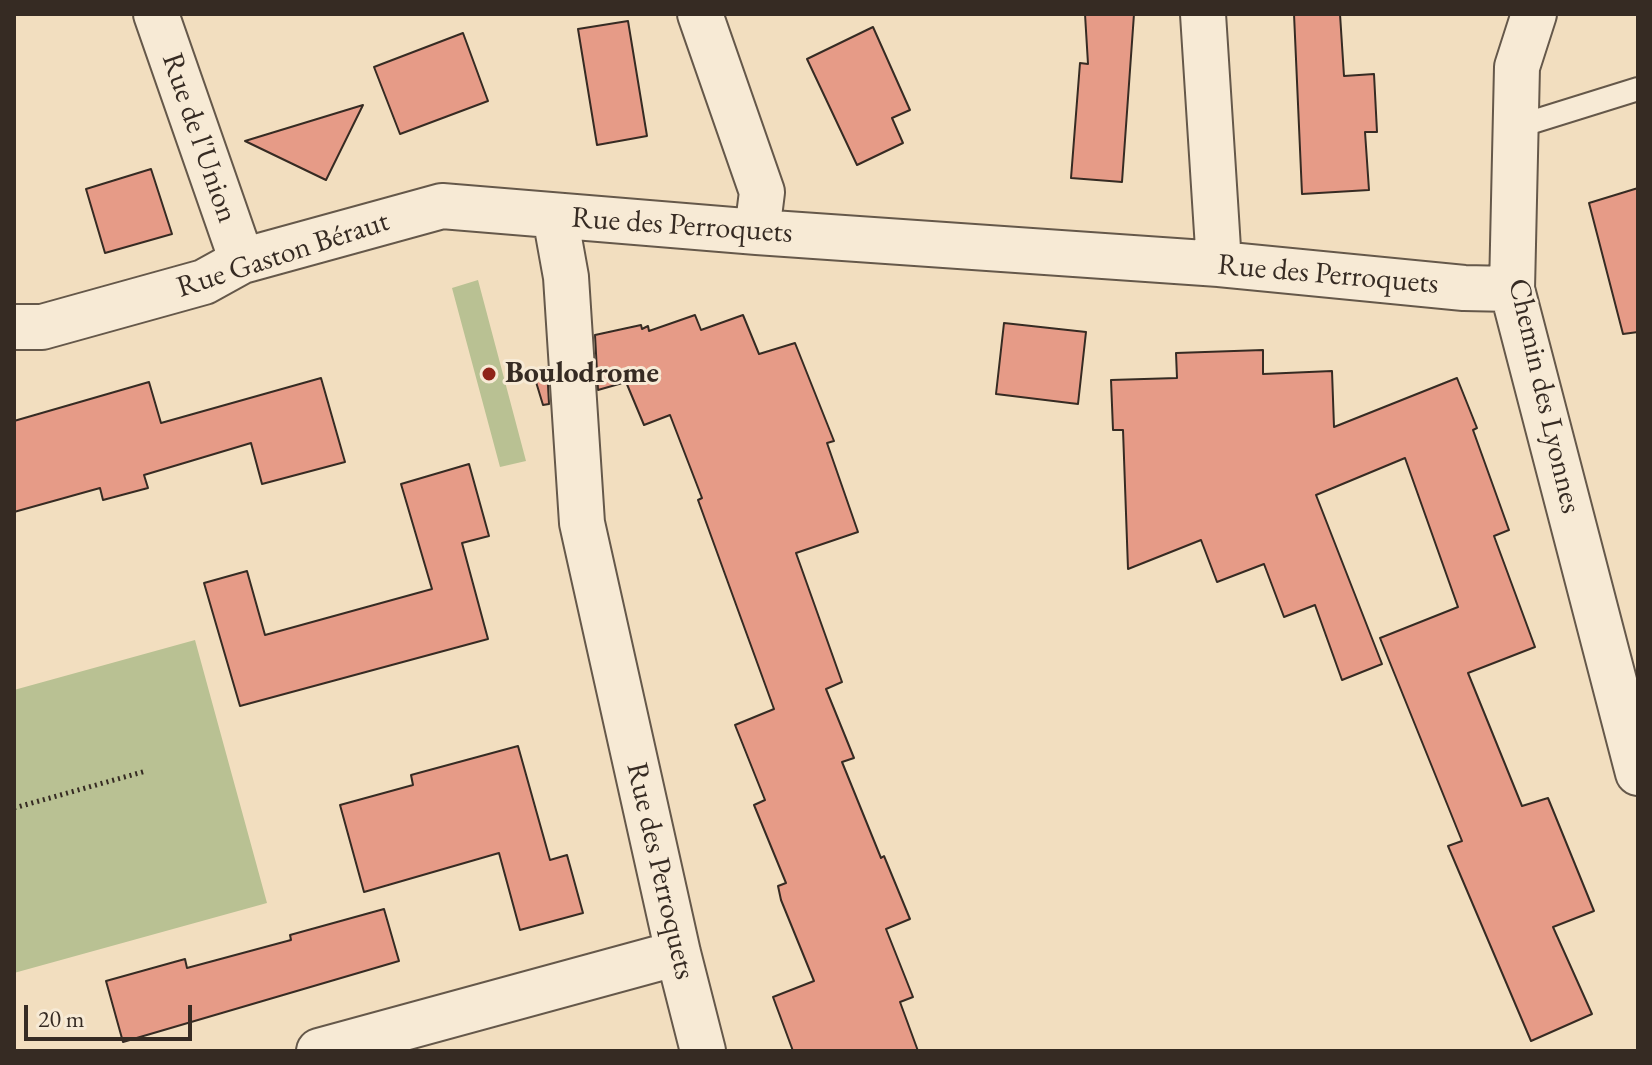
<!DOCTYPE html>
<html>
<head>
<meta charset="utf-8">
<style>
  body { margin:0 }
  #map { position:relative; width:1652px; height:1065px; overflow:hidden; background:#f2debf; font-family:"EB Garamond",serif }
  canvas { display:block }
  .frame { position:absolute; inset:0; border:16px solid #362b23; pointer-events:none }
  .scale { position:absolute; left:24px; top:1005px; width:168px; height:36px; box-sizing:border-box; border:4px solid #362b23; border-top:0; padding-left:10px; font-size:24px; line-height:28px; white-space:nowrap; color:#362b23; -webkit-text-stroke:6px #f7ead5; paint-order:stroke }
</style>
</head>
<body>
<div id="map">
<canvas width="1652" height="1065"></canvas>
<div class="frame"></div>
<div class="scale">20 m</div>
</div>
<script>
const g = document.querySelector('canvas').getContext('2d');
g.lineJoin = 'round';
function paint(path, color) { g.fillStyle = color; g.fill(path, 'evenodd'); }
function trace(path, color, width, dash) { g.strokeStyle = color; g.lineWidth = width; g.lineCap = dash ? 'butt' : 'round'; g.setLineDash(dash || []); g.stroke(path); }
function drawText(font, color, halo, rows, align = 'center') {
  g.font = font + ' "EB Garamond",serif'; g.lineWidth = 6; g.setLineDash([]); g.textBaseline = 'middle'; g.strokeStyle = halo; g.fillStyle = color; for (const [text, x, y, turn = 0] of rows) {
    g.save(); g.translate(x, y); g.rotate((+turn || 0) * Math.PI / 180); g.textAlign = isNaN(turn) ? turn : align; if (halo) g.strokeText(text, 0, 0); g.fillText(text, 0, 0); g.restore();
  }
}
paint(new Path2D(`
  M 478,280 L 526,461 L 500,467 L 452,288 Z
  M 195,640 L 267,903 L 14,973 L 14,690 Z`), '#b9c193');
const building = new Path2D(`
  M 1085,14 L 1134,14 L 1122,182 L 1071,178 L 1080,63 L 1088,64 Z
  M 1294,14 L 1340,14 L 1344,76 L 1374,74 L 1377,132 L 1365,132 L 1369,190 L 1302,194 Z
  M 628,21 L 647,136 L 597,145 L 578,29 Z
  M 873,27 L 910,110 L 892,118 L 903,143 L 857,165 L 807,59 Z
  M 463,33 L 488,101 L 400,134 L 374,67 Z
  M 363,105 L 326,180 L 245,141 Z
  M 151,169 L 172,234 L 105,253 L 86,189 Z
  M 1638,188 L 1638,332 L 1623,334 L 1589,203 Z
  M 695,315 L 701,330 L 743,315 L 759,354 L 795,343 L 834,441 L 827,443 L 858,532 L 796,553 L 842,682 L 826,689 L 854,758 L 842,762 L 881,858 L 884,856 L 910,919 L 886,929 L 913,997 L 900,1002 L 918,1051 L 793,1051 L 773,997 L 814,981 L 781,900 L 778,886 L 786,883 L 754,805 L 765,800 L 735,725 L 774,709 L 698,500 L 702,498 L 670,415 L 644,425 L 626,382 L 598,390 L 595,335 L 641,325 L 642,329 L 648,326 L 649,331 Z
  M 1004,323 L 1086,332 L 1078,404 L 996,394 Z
  M 1263,350 L 1263,374 L 1332,371 L 1334,427 L 1457,378 L 1477,428 L 1473,430 L 1509,530 L 1494,536 L 1535,647 L 1468,673 L 1522,806 L 1548,798 L 1594,911 L 1553,927 L 1592,1014 L 1531,1041 L 1448,846 L 1462,841 L 1380,638 L 1458,607 L 1405,458 L 1316,495 L 1382,664 L 1342,680 L 1315,605 L 1284,617 L 1264,564 L 1217,582 L 1201,540 L 1128,569 L 1123,430 L 1113,430 L 1111,380 L 1177,378 L 1176,353 Z
  M 547,367 L 549,404 L 543,405 L 533,372 Z
  M 321,378 L 345,462 L 262,484 L 251,443 L 144,475 L 148,488 L 103,500 L 100,488 L 14,512 L 14,421 L 149,382 L 161,423 Z
  M 469,464 L 489,536 L 462,543 L 488,639 L 240,706 L 204,583 L 247,571 L 265,635 L 432,589 L 401,484 Z
  M 518,746 L 550,860 L 567,855 L 583,913 L 520,930 L 499,853 L 364,892 L 340,805 L 413,785 L 411,775 Z
  M 384,909 L 399,961 L 123,1042 L 106,981 L 185,959 L 187,968 L 291,940 L 290,935 Z`);
paint(building, '#e69b87');
trace(building, '#362b23', 2);
const lane = new Path2D(`
  M 1516,127 L 1638,89`);
const street = new Path2D(`
  M 156,14 L 242,261
  M 700,14 L 762,192 L 757,232
  M 1203,14 L 1219,264
  M 1534,14 L 1517,67 L 1512,289 L 1638,773
  M 555,216 L 566,277 L 582,523 L 678,953 L 703,1051
  M 14,327 L 42,327 L 204,282 L 242,261 L 442,206 L 757,232 L 1219,264 L 1464,288 L 1512,289
  M 319,1051 L 678,953`);
trace(lane, '#65584a', 26);
trace(street, '#65584a', 48);
trace(new Path2D(`
  M 14,808 L 146,771`), '#362b23', 5, [2, 4]);
trace(lane, '#f7ead5', 22);
trace(street, '#f7ead5', 44);
for (const [x, y, r, color] of [
  [489,374,8,"#8f2418"]
]) { const dot = new Path2D(); dot.arc(x, y, r, 0, 2 * Math.PI); g.fillStyle = color; g.fill(dot); trace(dot, '#f7ead5', 3); }
drawText('30px', '#362b23', '#f7ead5', [
  ["Rue de l'Union",199,138,71],
  ["Rue des Perroquets",682,226,4],
  ["Rue Gaston Béraut",283,255,-18],
  ["Rue des Perroquets",1328,275,5],
  ["Chemin des Lyonnes",1544,396,77],
  ["Rue des Perroquets",660,871,77]
]);
drawText('bold 30px', '#362b23', '#f7ead5', [
  ["Boulodrome",505,374]
], 'left');
</script>
</body>
</html>
